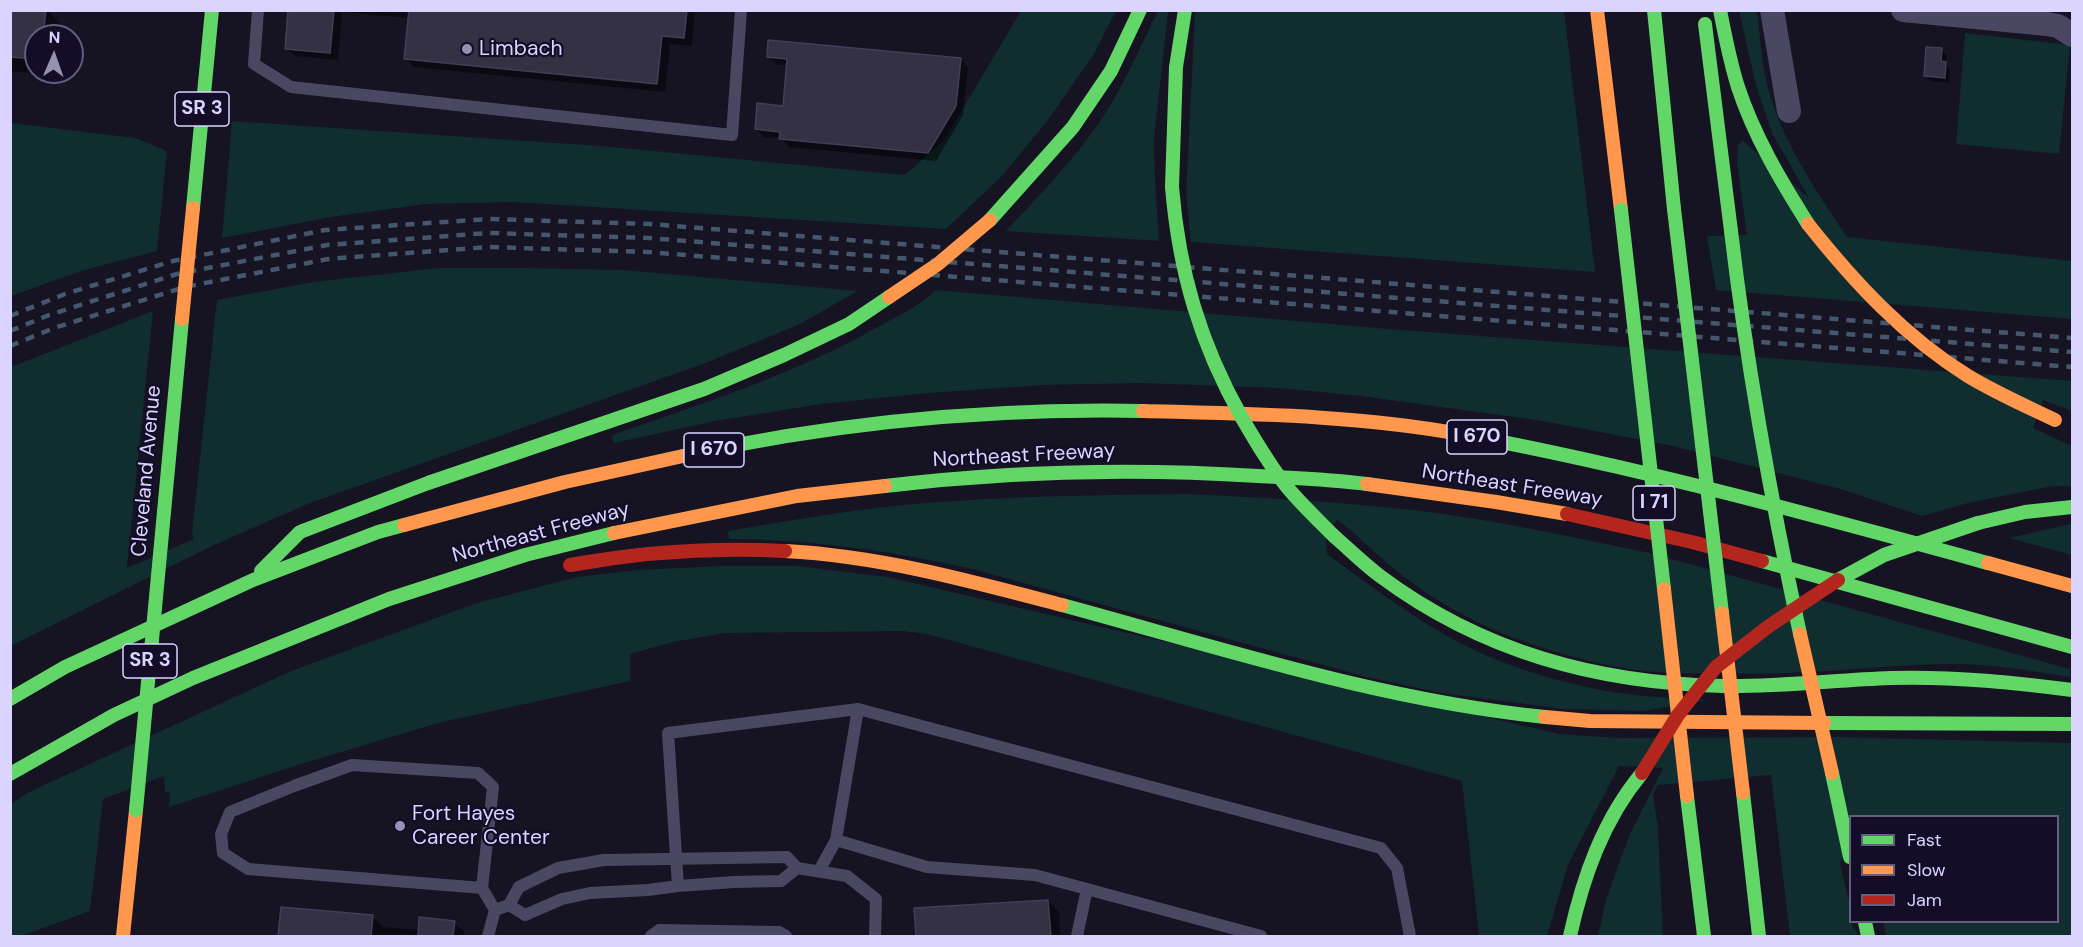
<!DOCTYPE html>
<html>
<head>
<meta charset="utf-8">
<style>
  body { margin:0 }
  #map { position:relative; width:2083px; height:947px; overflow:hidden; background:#161322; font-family:"DM Sans",sans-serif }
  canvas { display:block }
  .frame { position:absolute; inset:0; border:12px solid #dbd4ff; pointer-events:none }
  .legend { position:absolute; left:1849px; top:815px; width:210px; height:108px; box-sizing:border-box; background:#130d28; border:2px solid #635d7e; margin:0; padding:8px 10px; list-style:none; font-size:18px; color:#dbd4ff }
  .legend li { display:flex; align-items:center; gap:12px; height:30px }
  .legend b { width:30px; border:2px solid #635d7e }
  .north { position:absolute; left:24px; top:24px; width:60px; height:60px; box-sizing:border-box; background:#130d28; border:2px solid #635d7e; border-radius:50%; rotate:2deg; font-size:16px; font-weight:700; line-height:24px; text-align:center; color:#dbd4ff }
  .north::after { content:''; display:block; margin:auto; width:21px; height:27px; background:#9690b2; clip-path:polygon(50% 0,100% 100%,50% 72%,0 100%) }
</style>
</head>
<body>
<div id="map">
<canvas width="2083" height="947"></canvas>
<div class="frame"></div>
<ul class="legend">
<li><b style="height:8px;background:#63d668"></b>Fast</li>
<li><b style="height:8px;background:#ff974d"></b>Slow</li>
<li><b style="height:8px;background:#b3261e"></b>Jam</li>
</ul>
<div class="north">N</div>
</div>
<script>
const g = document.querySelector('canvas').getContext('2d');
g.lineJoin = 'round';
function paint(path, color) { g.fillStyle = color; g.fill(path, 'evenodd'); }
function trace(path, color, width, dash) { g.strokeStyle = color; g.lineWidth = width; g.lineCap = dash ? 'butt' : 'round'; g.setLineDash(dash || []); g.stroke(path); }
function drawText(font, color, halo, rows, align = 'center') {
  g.font = font + ' "DM Sans",sans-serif'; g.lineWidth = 4.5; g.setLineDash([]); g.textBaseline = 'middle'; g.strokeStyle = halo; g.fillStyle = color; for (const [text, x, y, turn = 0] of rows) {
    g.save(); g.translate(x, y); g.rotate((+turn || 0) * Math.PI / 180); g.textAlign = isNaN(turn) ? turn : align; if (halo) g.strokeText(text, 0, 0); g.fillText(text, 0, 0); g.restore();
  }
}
paint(new Path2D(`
  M 1021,11 L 1116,11 L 1094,54 L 1048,120 L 1001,177 L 946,229 L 513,202 L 426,204 L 331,217 L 222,238 L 232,121 L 601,146 L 905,175 L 944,140 Z
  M 1158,11 L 1168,11 L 1154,140 L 1155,179 L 1159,241 L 1006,231 C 1047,187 1090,144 1119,90 C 1133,64 1145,37 1158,11 Z
  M 1195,11 L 1564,11 L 1595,272 L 1191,242 L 1186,194 Z
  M 1739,11 L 1757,11 C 1760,33 1761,57 1766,80 C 1779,137 1815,189 1847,237 L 2072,261 L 2072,319 L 1716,290 L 1707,236 L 1747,235 L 1737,163 L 1738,145 L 1743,141 L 1809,198 L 1772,133 L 1756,85 Z
  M 1965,33 L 2070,45 L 2059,154 L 1956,144 Z
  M 11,123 L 135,138 L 167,151 L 157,251 L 81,271 L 11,296 Z
  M 438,268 L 522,268 L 623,270 L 858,291 L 798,325 L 703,364 L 310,503 L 214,545 L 11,646 L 11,367 L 153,311 L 127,568 L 194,539 L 192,532 L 217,300 L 313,282 Z
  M 936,290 L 1389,329 L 2072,381 L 2072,411 L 2043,400 L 2033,428 L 2072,446 L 2072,486 L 2053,486 L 1968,503 L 1922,516 L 1844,490 L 1673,446 L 1543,421 L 1361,396 L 1280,388 L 1141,383 L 1044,385 L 929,393 L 821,404 L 715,421 L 614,443 L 612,435 C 701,404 792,375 874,329 C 896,317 918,307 936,290 Z
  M 1186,494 C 1262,497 1337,502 1413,510 C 1492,519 1571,537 1650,553 L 2070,669 L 2070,677 C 2031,671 1992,664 1953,664 C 1897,664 1841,672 1785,673 C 1743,674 1700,674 1658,672 C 1611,670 1535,648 1492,629 C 1451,611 1411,585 1378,555 C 1364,543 1352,530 1337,520 L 1326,535 L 1327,554 C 1370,585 1413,618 1460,643 C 1513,670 1576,688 1635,695 C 1659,698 1684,698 1708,700 L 1644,711 L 1564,709 L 1441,693 L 1367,677 L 976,570 C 892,551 815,540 729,539 L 728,531 C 793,520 860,508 926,503 C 1013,496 1099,495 1186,494 Z
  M 2072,524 L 2072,555 L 2009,538 L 2070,524 Z
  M 722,566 L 797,566 L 888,577 L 1559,734 L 1620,738 L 1837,737 L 2072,743 L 2072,936 L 1886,936 L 1883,922 L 2058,922 L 2058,816 L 1857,816 L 1840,864 L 1850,905 L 1850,922 L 1859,936 L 1790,936 L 1771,775 L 1658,785 L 1653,794 L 1658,829 L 1663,936 L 1598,936 L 1606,899 L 1630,834 L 1663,768 L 1619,766 L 1568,865 L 1547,936 L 1479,936 L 1462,781 L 927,634 L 902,631 L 725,633 L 673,642 L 630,654 L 630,681 L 438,723 L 301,764 L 169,807 L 170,793 L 165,792 L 164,776 L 103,799 L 90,911 L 21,936 L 11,936 L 11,804 L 27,793 L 291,671 L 477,603 L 577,577 L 637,570 Z`), '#102d30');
paint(new Path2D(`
  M 10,10 L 47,10 L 62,26 L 61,36 L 36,36 L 36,72 L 58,72 L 57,75 L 10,71 Z
  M 290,10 L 695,10 L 692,46 L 670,44 L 665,92 L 414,67 L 406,58 L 409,18 L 342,12 L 338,60 L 295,56 L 286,48 Z
  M 1941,50 L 1947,55 L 1946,64 L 1950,69 L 1949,83 L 1931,81 L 1925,76 Z
  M 768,56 L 960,59 L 968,67 L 963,115 L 936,161 L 789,147 L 781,138 L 764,137 L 756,129 L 784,107 L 788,65 L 777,65 Z
  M 1048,901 L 1059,912 L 1060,936 L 917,936 L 915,909 Z
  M 282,908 L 372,916 L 383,927 L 420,930 L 454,922 L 465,933 L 464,936 L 280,936 Z`), '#0007');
const building = new Path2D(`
  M 10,10 L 46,10 L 43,36 L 36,36 L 36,59 L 10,57 Z
  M 288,10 L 334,10 L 330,53 L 285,49 Z
  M 409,10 L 687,10 L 684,38 L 662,36 L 657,84 L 404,59 Z
  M 768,40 L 961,58 L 956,106 L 928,153 L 779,139 L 780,132 L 755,129 L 757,103 L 783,106 L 787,59 L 767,57 Z
  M 1926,47 L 1942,48 L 1941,61 L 1946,62 L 1945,78 L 1924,76 Z
  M 1048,900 L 1051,936 L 916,936 L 914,908 Z
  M 281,907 L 373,915 L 371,936 L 278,936 Z
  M 419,917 L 455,921 L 453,936 L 418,936 Z`);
paint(building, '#353144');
trace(building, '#433d56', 1.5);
trace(new Path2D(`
  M 258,10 L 254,64 L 291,87 L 732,135 L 741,10
  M 836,840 L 927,867 L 1035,875 L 1261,936
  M 819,871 L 836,840 L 858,709
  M 678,886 L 668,733 L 858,709 L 1381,848 L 1397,868 L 1410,936
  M 482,888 L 493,787 L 478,773 L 352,765 L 294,786 L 230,812 L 221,834 L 223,853 L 248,869 L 482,888 L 495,910 L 488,936
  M 509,905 L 525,915 L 562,899 L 590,893 L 648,890 L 678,886 L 734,882 L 781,881 L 797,868
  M 495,910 L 509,905 L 519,887 L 558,868 L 604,860 L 787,857 L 797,868 L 847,876 L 876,899 L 875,936
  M 651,936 L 659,930 L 779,932 L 786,936
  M 1077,936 L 1087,889`), '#4a4763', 12);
trace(new Path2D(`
  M 1772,10 L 1789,111
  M 1903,10 L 2047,24 L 2058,26 L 2072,35`), '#4a4763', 24);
trace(new Path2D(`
  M 1654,10 L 1674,209
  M 1720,10 C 1725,36 1730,62 1738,87 C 1754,136 1781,181 1808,224
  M 1705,24 L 1731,231
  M 1172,187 L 1176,67 L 1185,10
  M 193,208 L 212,10
  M 990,220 L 1073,127 L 1111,71 L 1140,10
  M 1460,434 C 1639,467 1813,515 1988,563
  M 683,456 C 833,423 989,408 1143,411
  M 885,486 C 1009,471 1133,468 1258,476 C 1294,478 1331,479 1367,484
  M 164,512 L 182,319
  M 1978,523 L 2025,512 L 2072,507
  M 1335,537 C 1350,550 1364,564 1380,576 C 1482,652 1597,683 1723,686 C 1780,687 1835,680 1891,678 C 1952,676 2012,682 2072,690
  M 1762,561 L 2072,647
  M 261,571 L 300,532 L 428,483 L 704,389 L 784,355 L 849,324 L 889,297
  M 1062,605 C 1221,648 1380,700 1545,717
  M 10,699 L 65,667 L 253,580 L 378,532 L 404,525
  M 1824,723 L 2072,724
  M 1832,773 L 1850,857
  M 10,774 L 114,715 L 193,678 L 389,599 L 525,555 L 614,533
  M 1743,793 L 1759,936
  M 1687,796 L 1704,936
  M 1865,922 L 1868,936
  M 1570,936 C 1583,877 1603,820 1642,773`), '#63d668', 14);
trace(new Path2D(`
  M 1597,10 L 1621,210
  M 1143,411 C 1249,414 1356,415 1460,434
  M 1367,484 L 1496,502 L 1567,514
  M 404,525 L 565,482 L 683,456
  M 614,533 L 797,496 L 885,486
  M 785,551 C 880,556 971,581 1062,605
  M 1988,563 L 2072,586
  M 1545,717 L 1590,721 L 1824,723
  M 123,936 L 136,810`), '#ff974d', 14);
trace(new Path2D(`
  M 1567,514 L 1692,542 L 1762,561
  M 570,565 C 641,552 712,547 785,551`), '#b3261e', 14);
trace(new Path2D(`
  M 10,316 L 65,294 L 173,261 L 325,230 L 488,219 L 650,224 L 2072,338
  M 10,331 L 49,315 L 177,274 L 327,245 L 488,233 L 649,238 L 2072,352
  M 10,346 L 54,328 L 185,287 L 328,259 L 488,247 L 648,252 L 2072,367`), '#44576d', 4.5, [9, 8]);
trace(new Path2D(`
  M 1172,187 C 1179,272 1200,343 1242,418 C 1256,442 1270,466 1287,487 C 1302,505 1319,521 1335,537
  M 1674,209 L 1722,613
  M 1621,210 L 1664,589
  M 1731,231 C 1747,367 1771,500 1800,634
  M 1838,580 L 1884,555 L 1978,523
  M 136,810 L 164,512`), '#63d668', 14);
trace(new Path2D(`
  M 1808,224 C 1854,282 1905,337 1968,376 C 1996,393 2026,406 2055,420
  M 889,297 L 938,264 L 990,220
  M 182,319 L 193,208
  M 1664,589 L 1687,796
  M 1722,613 L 1743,793
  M 1800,634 L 1832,773`), '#ff974d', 14);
trace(new Path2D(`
  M 1642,773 L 1678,715 L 1716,667 L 1769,626 L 1838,580`), '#b3261e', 14);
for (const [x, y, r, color] of [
  [467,49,6,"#9690b2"],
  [400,826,6,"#9690b2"]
]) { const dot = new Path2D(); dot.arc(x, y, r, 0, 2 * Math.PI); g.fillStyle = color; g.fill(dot); trace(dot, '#130d28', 2); }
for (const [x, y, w] of [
  [202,109,54],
  [1477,437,60],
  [714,450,60],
  [1654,503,42],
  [150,661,54]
]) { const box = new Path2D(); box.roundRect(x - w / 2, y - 17, w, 34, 4.5); g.fillStyle = '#130d28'; g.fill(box); trace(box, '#dbd4ff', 1.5); }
drawText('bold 20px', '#dbd4ff', null, [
  ["SR 3",202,109],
  ["I 670",1477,437],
  ["I 670",714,450],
  ["I 71",1654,503],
  ["SR 3",150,661]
]);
drawText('21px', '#dbd4ff', '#130d28', [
  ["Limbach",479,49],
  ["Fort Hayes",412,814],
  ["Career Center",412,838]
], 'left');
drawText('21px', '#dbd4ff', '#130d28', [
  ["Northeast Freeway",1024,456,-3],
  ["Cleveland Avenue",147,471,-85],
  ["Northeast Freeway",1512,486,9],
  ["Northeast Freeway",541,533,-15]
]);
</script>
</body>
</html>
